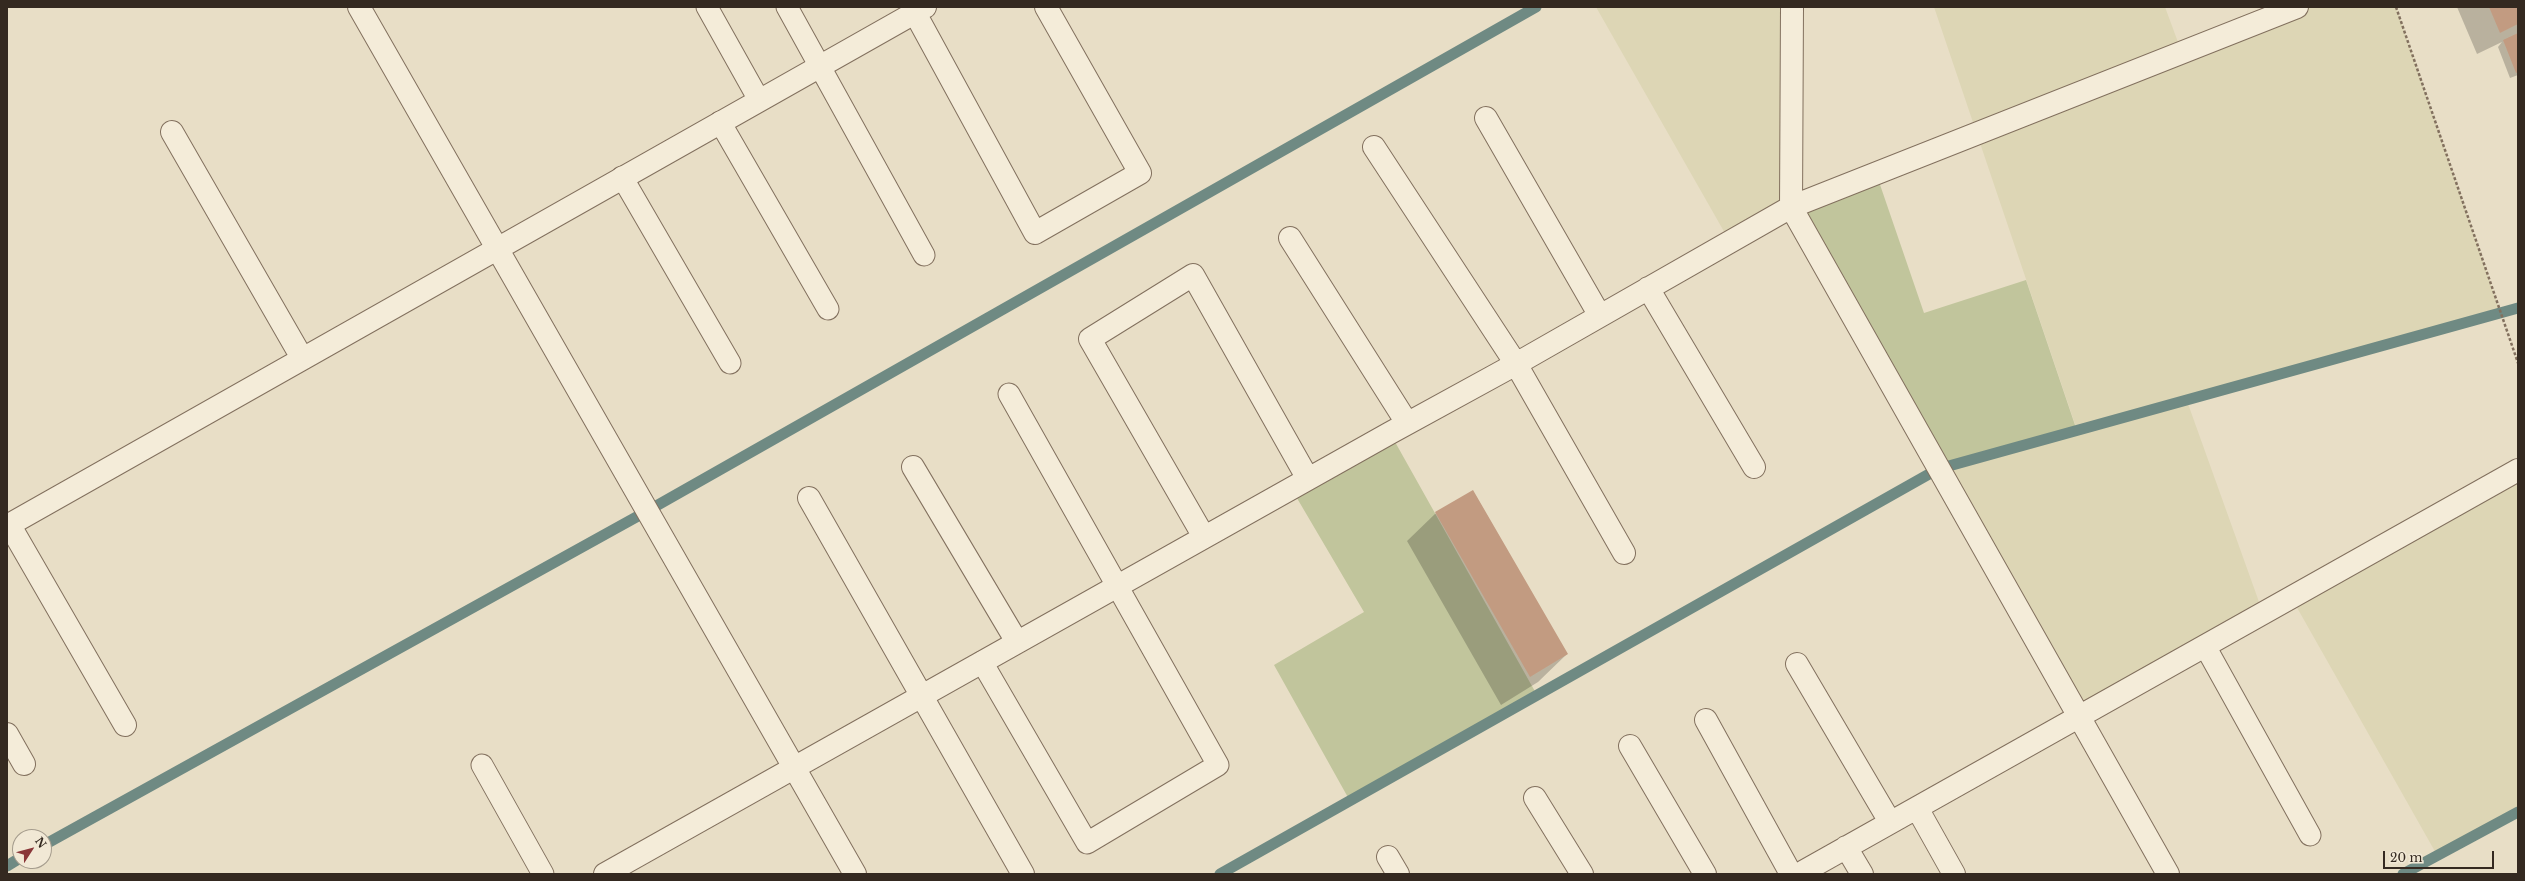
<!DOCTYPE html>
<html>
<head>
<meta charset="utf-8">
<style>
  body { margin:0 }
  #map { position:relative; width:2525px; height:881px; overflow:hidden; background:#e8dec6; font-family:"Libre Baskerville",serif }
  canvas { display:block }
  .frame { position:absolute; inset:0; border:8px solid #342920; pointer-events:none }
  .north { position:absolute; left:12px; top:829px; width:40px; height:40px; box-sizing:border-box; background:#f1e8d5; border:1px solid #a59c8d; border-radius:50%; rotate:54deg; font-size:11px; font-weight:700; line-height:16px; text-align:center; color:#342920 }
  .north::after { content:''; display:block; margin:auto; width:14px; height:18px; background:#893638; clip-path:polygon(50% 0,100% 100%,50% 72%,0 100%) }
  .scale { position:absolute; left:2383px; top:851px; width:111px; height:18px; box-sizing:border-box; border:2px solid #342920; border-top:0; padding-left:5px; font-size:12px; line-height:14px; white-space:nowrap; color:#342920; -webkit-text-stroke:3px #f1e8d5; paint-order:stroke }
</style>
</head>
<body>
<div id="map">
<canvas width="2525" height="881"></canvas>
<div class="frame"></div>
<div class="north">N</div>
<div class="scale">20 m</div>
</div>
<script>
const g = document.querySelector('canvas').getContext('2d');
g.lineJoin = 'round';
function paint(path, color) { g.fillStyle = color; g.fill(path, 'evenodd'); }
function trace(path, color, width, dash) { g.strokeStyle = color; g.lineWidth = width; g.lineCap = dash ? 'butt' : 'round'; g.setLineDash(dash || []); g.stroke(path); }
paint(new Path2D(`
  M 1596,7 L 1792,7 L 1791,207 L 1730,242 Z
  M 1934,7 L 2165,7 L 2182,53 L 2297,7 L 2396,7 L 2501,314 L 2187,401 L 2263,613 L 2078,717 L 1938,469 L 2077,430 Z
  M 2518,470 L 2518,811 L 2437,855 L 2291,597 Z`), '#ddd6b5');
paint(new Path2D(`
  M 1876,173 L 1924,313 L 2026,280 L 2077,431 L 1938,469 L 1791,207 Z
  M 1390,433 L 1537,695 L 1350,801 L 1274,665 L 1364,612 L 1291,488 Z`), '#c1c59c');
paint(new Path2D(`
  M 2457,7 L 2518,7 L 2518,75 L 2510,78 L 2498,47 L 2502,42 L 2477,54 Z
  M 1473,491 L 1567,654 L 1538,682 L 1501,705 L 1407,541 L 1436,513 Z`), '#0003');
trace(new Path2D(`
  M 44,845 L 649,510 L 1536,7
  M 7,866 L 20,858
  M 1220,874 L 1938,469 L 2518,308
  M 2403,874 L 2518,812`), '#6f8a83', 11);
paint(new Path2D(`
  M 2489,7 L 2518,7 L 2518,24 L 2500,33 Z
  M 2518,33 L 2518,72 L 2516,73 L 2503,40 Z
  M 1473,490 L 1568,654 L 1530,677 L 1435,512 Z`), '#c29b81');
const service = new Path2D(`
  M 707,7 L 759,100
  M 787,7 L 924,255
  M 720,122 L 828,309
  M 622,177 L 730,363
  M 2205,646 L 2310,835
  M 982,662 L 1087,843 L 1218,765 L 1009,394
  M 482,765 L 543,874`);
const minor = new Path2D(`
  M 359,7 L 855,874
  M 1792,7 L 1791,207 L 2168,874
  M 915,13 L 1035,233 L 1140,173 L 1046,7
  M 1486,118 L 1600,316
  M 172,132 L 302,358
  M 1374,147 L 1516,364 L 1624,553
  M 1290,238 L 1407,423
  M 1648,288 L 1754,467
  M 913,467 L 1017,642
  M 809,498 L 1023,874
  M 9,524 L 125,725
  M 7,526 L 925,7
  M 1204,537 L 1090,339 L 1193,275 L 1308,479
  M 1797,664 L 1890,822
  M 1706,720 L 1791,874
  M 7,734 L 24,764
  M 1630,746 L 1705,874
  M 1535,798 L 1582,874
  M 1917,808 L 1954,874
  M 1846,847 L 1862,874
  M 1388,857 L 1398,874
  M 605,874 L 1390,433 L 1516,364 L 1791,207 L 2297,7
  M 1799,874 L 2518,470`);
trace(service, '#82705e', 23);
trace(minor, '#82705e', 24);
trace(new Path2D(`
  M 2396,7 L 2518,363`), '#82705e', 2.5, [3, 2]);
trace(service, '#f4ecd9', 21);
trace(minor, '#f4ecd9', 22);
</script>
</body>
</html>
